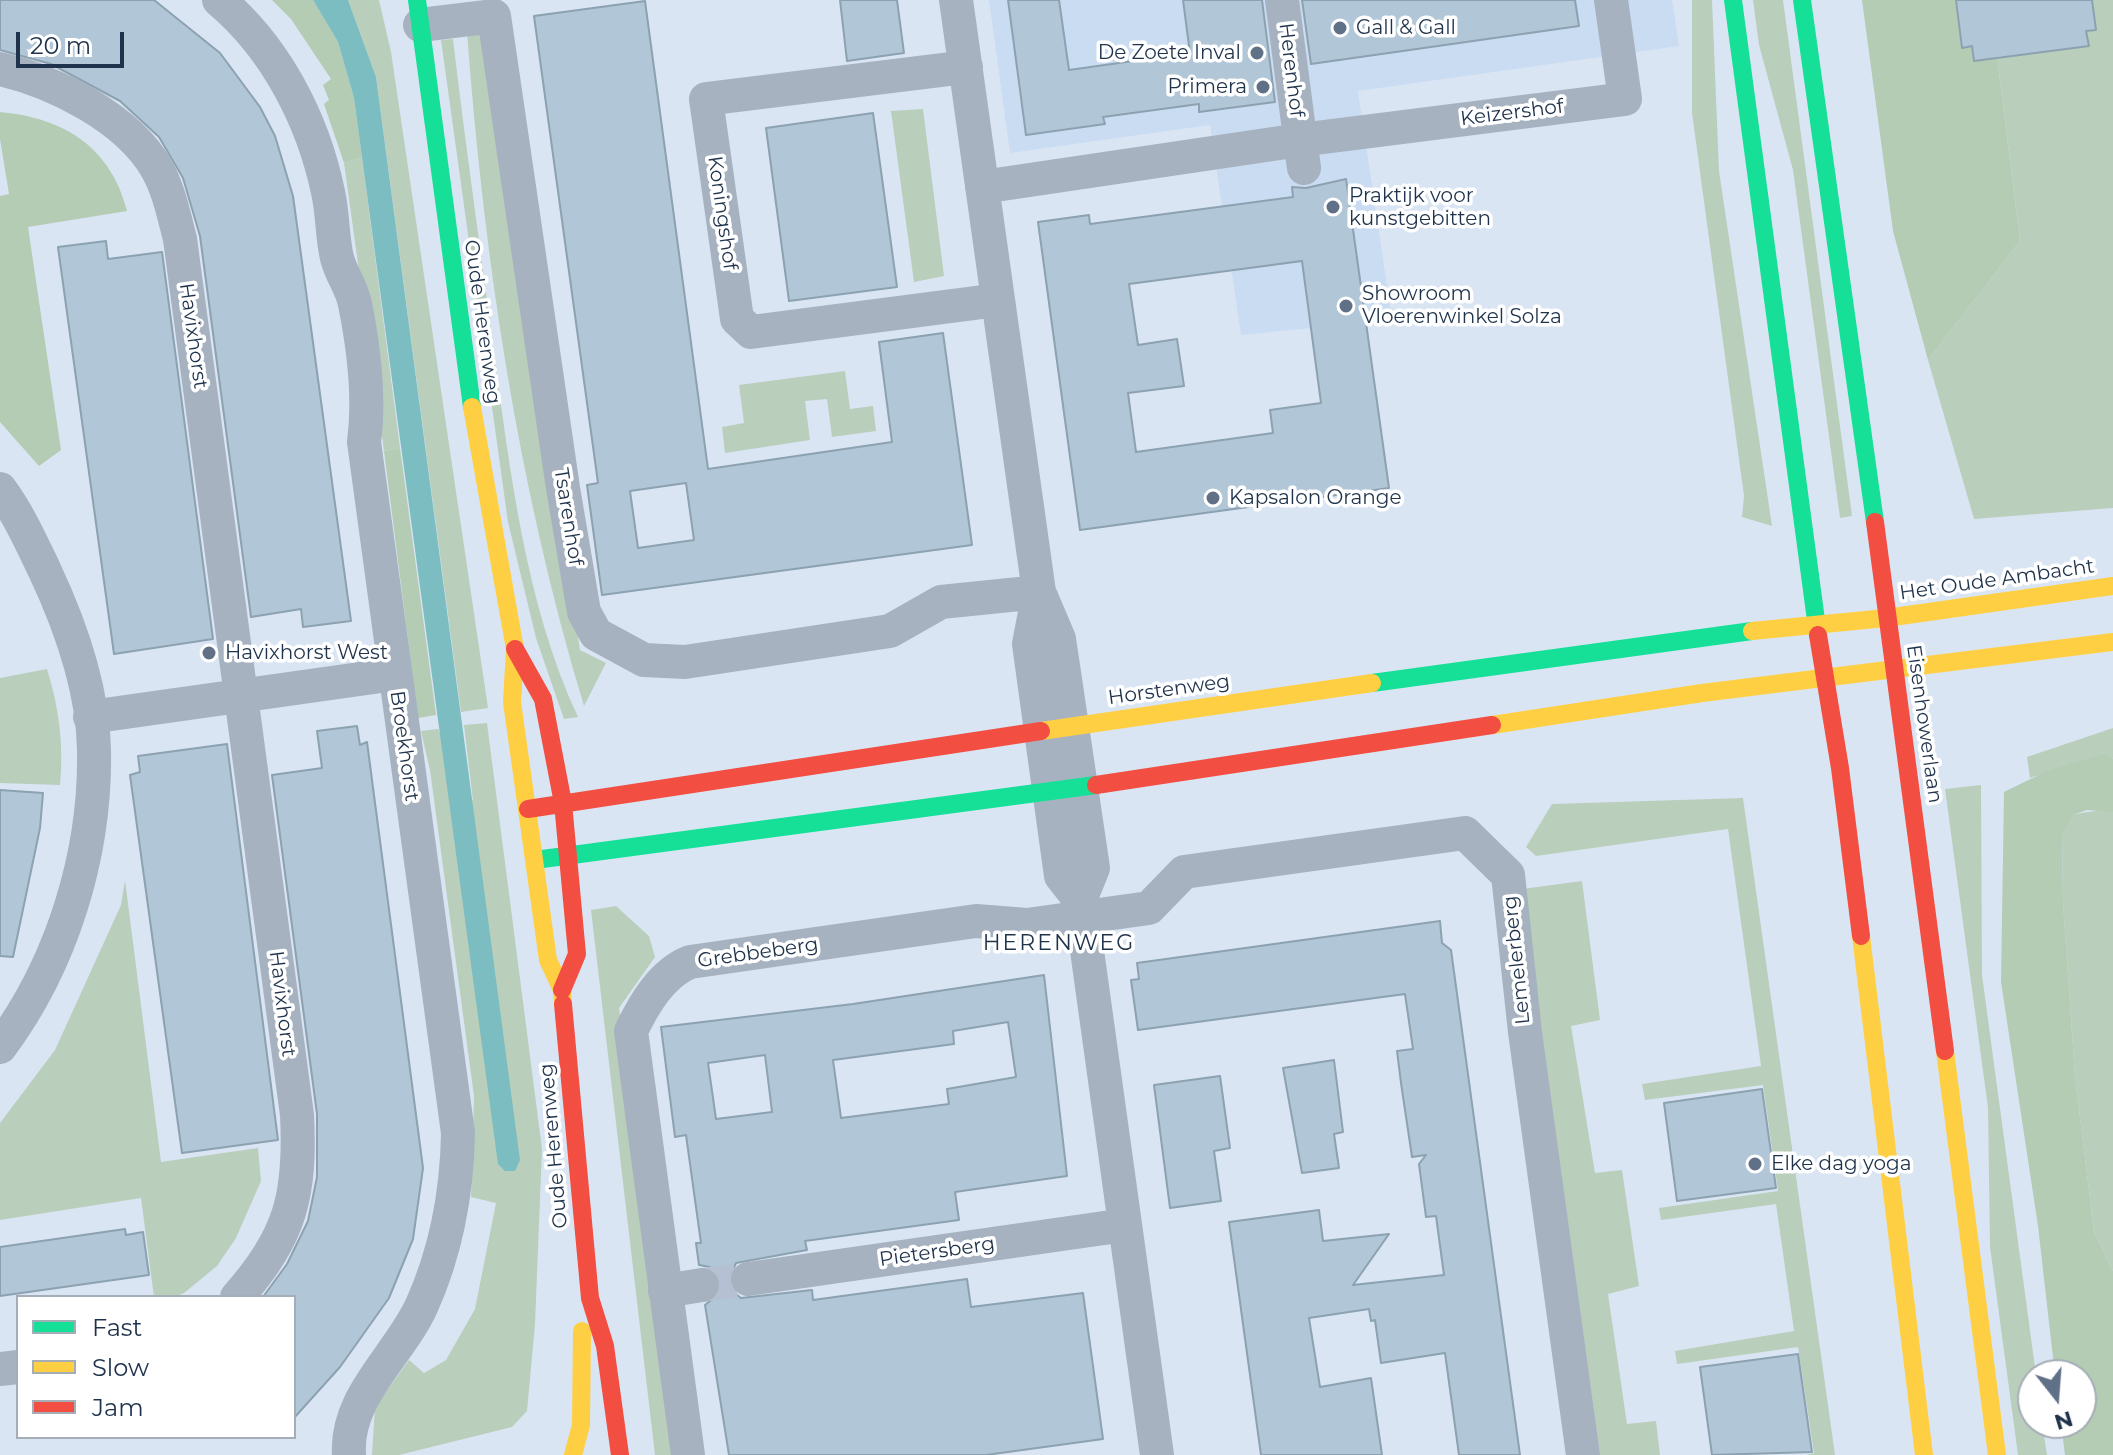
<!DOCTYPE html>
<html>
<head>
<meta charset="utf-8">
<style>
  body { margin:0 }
  #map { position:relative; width:2113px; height:1455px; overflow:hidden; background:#dae5f4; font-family:Montserrat,sans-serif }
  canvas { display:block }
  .legend { position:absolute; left:16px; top:1295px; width:280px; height:144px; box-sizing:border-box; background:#fff; border:2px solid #a5adb7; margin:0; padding:10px 14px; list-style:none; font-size:24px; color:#1f334c }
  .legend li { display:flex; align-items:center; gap:16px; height:40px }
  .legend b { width:40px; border:2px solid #a5adb7 }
  .north { position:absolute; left:2017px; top:1359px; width:80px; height:80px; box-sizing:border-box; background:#fff; border:2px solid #a5adb7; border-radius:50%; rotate:163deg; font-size:22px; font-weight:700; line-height:32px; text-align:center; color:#1f334c }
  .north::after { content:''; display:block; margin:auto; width:28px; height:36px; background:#607187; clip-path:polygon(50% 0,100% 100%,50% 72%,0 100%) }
  .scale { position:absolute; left:16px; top:32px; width:108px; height:36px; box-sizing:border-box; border:4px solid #1f334c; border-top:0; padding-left:10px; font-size:24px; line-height:28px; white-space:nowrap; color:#1f334c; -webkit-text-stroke:6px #fff; paint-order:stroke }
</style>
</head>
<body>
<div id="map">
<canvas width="2113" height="1455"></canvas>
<ul class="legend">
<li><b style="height:10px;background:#16e098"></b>Fast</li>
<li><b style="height:10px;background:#ffcf43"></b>Slow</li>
<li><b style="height:10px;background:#f24e42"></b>Jam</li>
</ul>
<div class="north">N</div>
<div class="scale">20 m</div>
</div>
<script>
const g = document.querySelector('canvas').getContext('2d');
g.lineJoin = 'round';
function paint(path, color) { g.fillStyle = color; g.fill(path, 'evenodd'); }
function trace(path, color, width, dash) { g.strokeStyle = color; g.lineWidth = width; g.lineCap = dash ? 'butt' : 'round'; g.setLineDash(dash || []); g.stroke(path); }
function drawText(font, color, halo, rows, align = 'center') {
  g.font = font + ' Montserrat,sans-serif'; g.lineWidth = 7; g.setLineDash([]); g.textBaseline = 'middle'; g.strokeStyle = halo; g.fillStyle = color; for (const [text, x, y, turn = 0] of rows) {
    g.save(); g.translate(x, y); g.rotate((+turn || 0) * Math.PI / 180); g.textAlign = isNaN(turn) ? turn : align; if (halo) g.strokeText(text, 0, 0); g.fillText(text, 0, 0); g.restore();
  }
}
paint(new Path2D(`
  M 989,0 L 1672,0 L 1679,46 L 1358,91 L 1392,320 L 1241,335 L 1210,125 L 1010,153 Z`), '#cadcf2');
paint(new Path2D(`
  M 348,0 L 379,0 L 391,52 L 488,708 L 461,712 L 376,77 Z
  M 1692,0 L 1712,0 L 1719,171 L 1772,526 L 1742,517 L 1744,496 L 1692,113 Z
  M 1753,0 L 1783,0 L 1852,516 L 1840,518 L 1793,170 L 1759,45 Z
  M 1990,0 L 2113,0 L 2113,508 L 1974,519 L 1928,360 L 2020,241 Z
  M 467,32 L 486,32 L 580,650 L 606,663 L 584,706 C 518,487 484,260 467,32 Z
  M 453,39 C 465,142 480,244 493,346 C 510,470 525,603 578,717 L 564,719 L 536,638 L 508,522 L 441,40 Z
  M 923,109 L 944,276 L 914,282 L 891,111 Z
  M 362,157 L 400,448 L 384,451 L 344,163 Z
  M 845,371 L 850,409 L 873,406 L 876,431 L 832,437 L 827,399 L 805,401 L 810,440 L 725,453 L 722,427 L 744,423 L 739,385 Z
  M 47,669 C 59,708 64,744 60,785 L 0,783 L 0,678 Z
  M 487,723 L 542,1149 L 535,1324 L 527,1411 L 512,1427 L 399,1455 L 372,1455 L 375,1407 L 409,1360 L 424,1373 L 446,1360 L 475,1309 L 496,1203 L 471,1197 L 474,1096 L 430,770 L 421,731 L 438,729 L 473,801 L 464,725 Z
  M 2113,728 L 2113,759 L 2105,753 L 2030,778 L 2027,757 Z
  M 1981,785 L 1982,975 L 2036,1375 L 2033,1375 L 2033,1423 L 2042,1423 L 2047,1455 L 2018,1455 L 1990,1247 L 1988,1108 L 1945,789 Z
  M 1743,798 L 1835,1455 L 1806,1455 L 1814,1453 L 1798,1347 L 1677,1364 L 1675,1351 L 1794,1331 L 1776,1204 L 1661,1220 L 1659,1208 L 1778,1191 L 1763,1085 L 1645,1100 L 1642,1084 L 1761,1066 L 1728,829 L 1536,856 L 1526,847 L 1552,804 Z
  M 2109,809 L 2113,812 L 2113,1271 L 2094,1232 L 2075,1076 L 2063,902 L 2062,832 L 2075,814 Z
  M 125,880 L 161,1162 L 258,1148 L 261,1181 L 236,1238 L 217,1266 L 184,1293 L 174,1297 L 154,1297 L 141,1198 L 0,1220 L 0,1123 L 55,1050 L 121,905 Z
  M 1582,881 L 1600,1020 L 1571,1026 L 1595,1173 L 1622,1170 L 1639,1286 L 1608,1294 L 1627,1424 L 1656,1421 L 1660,1455 L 1600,1455 L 1522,889 Z
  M 616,906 L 649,936 L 655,957 L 619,1008 L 680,1455 L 655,1455 L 591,910 Z`), '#bacebc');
paint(new Path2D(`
  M 272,0 L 313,0 L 338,42 L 354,98 L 362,157 L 344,163 L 324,104 L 329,100 L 323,85 L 331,79 L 291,19 Z
  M 1862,0 L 1990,0 L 2020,241 L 1928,360 L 1893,231 Z
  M 0,112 C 64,118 111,147 127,211 L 28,227 L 61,450 L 39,466 L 0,422 L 0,196 L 9,194 L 0,139 Z
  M 400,448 L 436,715 L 418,718 L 384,451 Z
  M 2105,753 L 2113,759 L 2113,812 L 2087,810 L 2075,814 L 2062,833 L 2063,902 L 2075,1076 L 2094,1232 L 2113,1271 L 2113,1455 L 2065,1455 L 2061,1423 L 2081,1423 L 2081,1375 L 2055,1375 L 2038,1226 L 2001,982 L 2004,792 L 2045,772 Z`), '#b4cbb4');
paint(new Path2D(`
  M 313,0 L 348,0 L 376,77 L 520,1160 L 515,1171 L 505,1171 L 498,1164 L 354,98 L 338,42 Z`), '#7bbdc0');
const building = new Path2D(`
  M 0,0 L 154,0 L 220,53 L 260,107 L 275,136 L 293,196 L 351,621 L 303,627 L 301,609 L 251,617 L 200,236 L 183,178 L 159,137 L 120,101 L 51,64 L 0,50 Z
  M 840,0 L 897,0 L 904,53 L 847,61 Z
  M 1008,0 L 1059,0 L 1069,70 L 1190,53 L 1183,0 L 1262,0 L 1275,102 L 1199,112 L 1199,104 L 1103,117 L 1105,124 L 1026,135 Z
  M 1302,0 L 1575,0 L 1579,26 L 1311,64 Z
  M 1956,0 L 2092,0 L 2096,30 L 2086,31 L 2089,46 L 1974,61 L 1972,46 L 1962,48 Z
  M 645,1 L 708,469 L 892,442 L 879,342 L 943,333 L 972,545 L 602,595 L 587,485 L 598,483 L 534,16 ZM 686,483 L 694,540 L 638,548 L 630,491 Z
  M 873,113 L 897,287 L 789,301 L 766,128 Z
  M 1346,179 L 1389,488 L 1360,492 L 1354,500 L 1344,494 L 1080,530 L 1038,222 L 1089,215 L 1090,224 L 1293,197 L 1292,187 L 1306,188 ZM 1302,261 L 1321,403 L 1270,410 L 1273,433 L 1136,452 L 1128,393 L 1184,386 L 1177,339 L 1138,345 L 1129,284 Z
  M 106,241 L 108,259 L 162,252 L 213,639 L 114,654 L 58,247 Z
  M 357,726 L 360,745 L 367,742 L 423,1168 L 413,1239 L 389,1298 L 340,1367 L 294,1418 L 294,1297 L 263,1297 L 287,1264 L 308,1221 L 317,1177 L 317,1114 L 272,775 L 322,768 L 317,731 Z
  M 227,744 L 278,1140 L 182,1153 L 130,775 L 140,772 L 138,756 Z
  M 0,790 L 43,793 L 40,828 L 13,957 L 0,956 Z
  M 1440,921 L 1442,943 L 1451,950 L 1520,1455 L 1459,1455 L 1445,1353 L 1381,1363 L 1375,1320 L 1371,1321 L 1369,1309 L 1309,1318 L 1320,1387 L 1371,1378 L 1382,1455 L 1261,1455 L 1229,1222 L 1319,1210 L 1323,1241 L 1389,1234 L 1353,1285 L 1444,1275 L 1436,1216 L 1426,1217 L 1419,1164 L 1426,1155 L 1412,1157 L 1401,1083 L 1397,1051 L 1413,1049 L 1405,994 L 1138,1030 L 1131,980 L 1139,979 L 1137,963 Z
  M 1044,975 L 1067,1176 L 955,1192 L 959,1220 L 805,1241 L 807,1250 L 736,1263 L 728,1281 L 732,1291 L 741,1298 L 812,1290 L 813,1300 L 967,1279 L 971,1307 L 1083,1293 L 1103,1439 L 986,1455 L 729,1455 L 705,1305 L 720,1293 L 722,1281 L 710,1267 L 699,1265 L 696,1243 L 701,1243 L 686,1135 L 675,1137 L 661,1027 L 853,1004 ZM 1008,1022 L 1016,1077 L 947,1089 L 949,1104 L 841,1118 L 833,1060 L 954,1044 L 953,1031 ZM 765,1055 L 772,1112 L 716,1119 L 708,1063 Z
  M 1334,1060 L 1343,1132 L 1334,1134 L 1339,1168 L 1302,1173 L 1283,1068 Z
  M 1220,1076 L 1230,1148 L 1214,1151 L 1221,1201 L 1170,1208 L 1154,1085 Z
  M 1762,1089 L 1776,1188 L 1677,1201 L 1664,1103 Z
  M 125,1229 L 126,1235 L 143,1232 L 149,1275 L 0,1296 L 0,1247 Z
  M 1798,1354 L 1812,1452 L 1712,1455 L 1700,1367 Z`);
paint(building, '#b1c6d6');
trace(building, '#8ca2b1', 2);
trace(new Path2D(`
  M 702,1285 L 748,1279`), '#b5c1d2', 34, [34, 17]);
trace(new Path2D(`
  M 219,0 C 276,48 313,120 328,192 C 333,214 332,237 337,258 C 341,274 352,288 355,304 C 364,349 370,397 364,442 L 458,1133 C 457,1193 447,1249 422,1305 C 399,1356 345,1396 349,1455
  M 956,0 L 1039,592 L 1059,639 L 1093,868 L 1080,900 L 1157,1455
  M 1282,0 L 1304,168
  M 420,25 L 494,16 L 563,488 L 584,612 L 596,634 L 644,660 L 685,662 L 890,631 L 941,602 L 1039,592
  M 966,67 L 706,99 L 737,319 L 751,332 L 998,300
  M 0,69 C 54,81 128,118 157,169 C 169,190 174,216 180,239 L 297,1115 C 301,1194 291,1237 237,1297
  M 982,187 L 1300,140 L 1625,99 L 1611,0
  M 0,489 C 18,513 31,542 44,569 C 70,624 93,688 94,750 C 96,854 62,964 0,1047
  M 1039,592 L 1029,644 L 1061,876 L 1080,900
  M 90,717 L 395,674
  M 748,1279 L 1125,1225
  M 665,1291 L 702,1285
  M 0,1369 L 18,1367
  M 688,1455 L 631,1031 C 644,1004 662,973 690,962 L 976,921 L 1027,925 L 1149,908 L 1184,872 L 1465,833 L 1508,875 L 1525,1032 L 1583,1455`), '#a7b2c0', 34);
trace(new Path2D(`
  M 417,0 L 472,407
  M 1733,0 L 1818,635
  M 1802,0 L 1875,522
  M 1372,683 L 1752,631
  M 535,860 L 1096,785`), '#16e098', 18);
trace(new Path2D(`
  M 472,407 L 515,649 L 512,702 L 548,960 L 562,990 L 563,1004
  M 1752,631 L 1886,618 L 2113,586
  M 1492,725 L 1702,693 L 2113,642
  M 1041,731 L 1372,683
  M 1861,936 L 1924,1455
  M 1945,1051 L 1997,1455
  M 573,1455 L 581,1425 L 582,1331`), '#ffcf43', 18);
trace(new Path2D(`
  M 1875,522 L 1945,1051
  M 1818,635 L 1840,768 L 1861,936
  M 515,649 L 543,699 L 563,803 L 577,954 L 562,990
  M 1096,785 L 1492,725
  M 528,809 L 1041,731
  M 563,1004 L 590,1298 L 605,1346 L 620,1455`), '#f24e42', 18);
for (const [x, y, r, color] of [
  [1340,28,8,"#607187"],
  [1257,53,8,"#607187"],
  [1263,87,8,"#607187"],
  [1333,207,8,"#607187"],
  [1346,306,8,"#607187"],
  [1213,498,8,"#607187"],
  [209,653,8,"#607187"],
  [1755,1164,8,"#607187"]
]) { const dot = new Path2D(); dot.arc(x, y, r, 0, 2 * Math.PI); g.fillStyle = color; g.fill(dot); trace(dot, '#fff', 3); }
drawText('20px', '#1f334c', '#fff', [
  ["Gall & Gall",1356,28],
  ["De Zoete Inval",1241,53,"right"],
  ["Primera",1247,87,"right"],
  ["Praktijk voor",1349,196],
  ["kunstgebitten",1349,219],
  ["Showroom",1362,294],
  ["Vloerenwinkel Solza",1362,317],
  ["Kapsalon Orange",1229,498],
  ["Havixhorst West",225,653],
  ["Elke dag yoga",1771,1164]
], 'left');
drawText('20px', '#1f334c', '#fff', [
  ["Herenhof",1291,70,83],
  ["Keizershof",1512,113,-7],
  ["Koningshof",722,213,82],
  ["Oude Herenweg",482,322,82],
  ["Havixhorst",193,336,82],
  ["Tsarenhof",568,517,81],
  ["Het Oude Ambacht",1997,580,-8],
  ["Horstenweg",1169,690,-8],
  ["Eisenhowerlaan",1924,724,82],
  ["Broekhorst",404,746,82],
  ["Grebbeberg",758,953,-8],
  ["Lemelerberg",1517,960,-96],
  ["Havixhorst",282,1004,83],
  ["Oude Herenweg",554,1146,-95],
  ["Pietersberg",937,1252,-8]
]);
g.letterSpacing = '2px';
drawText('22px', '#1f334c', '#fff', [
  ["HERENWEG",1059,944]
]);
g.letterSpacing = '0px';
</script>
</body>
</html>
